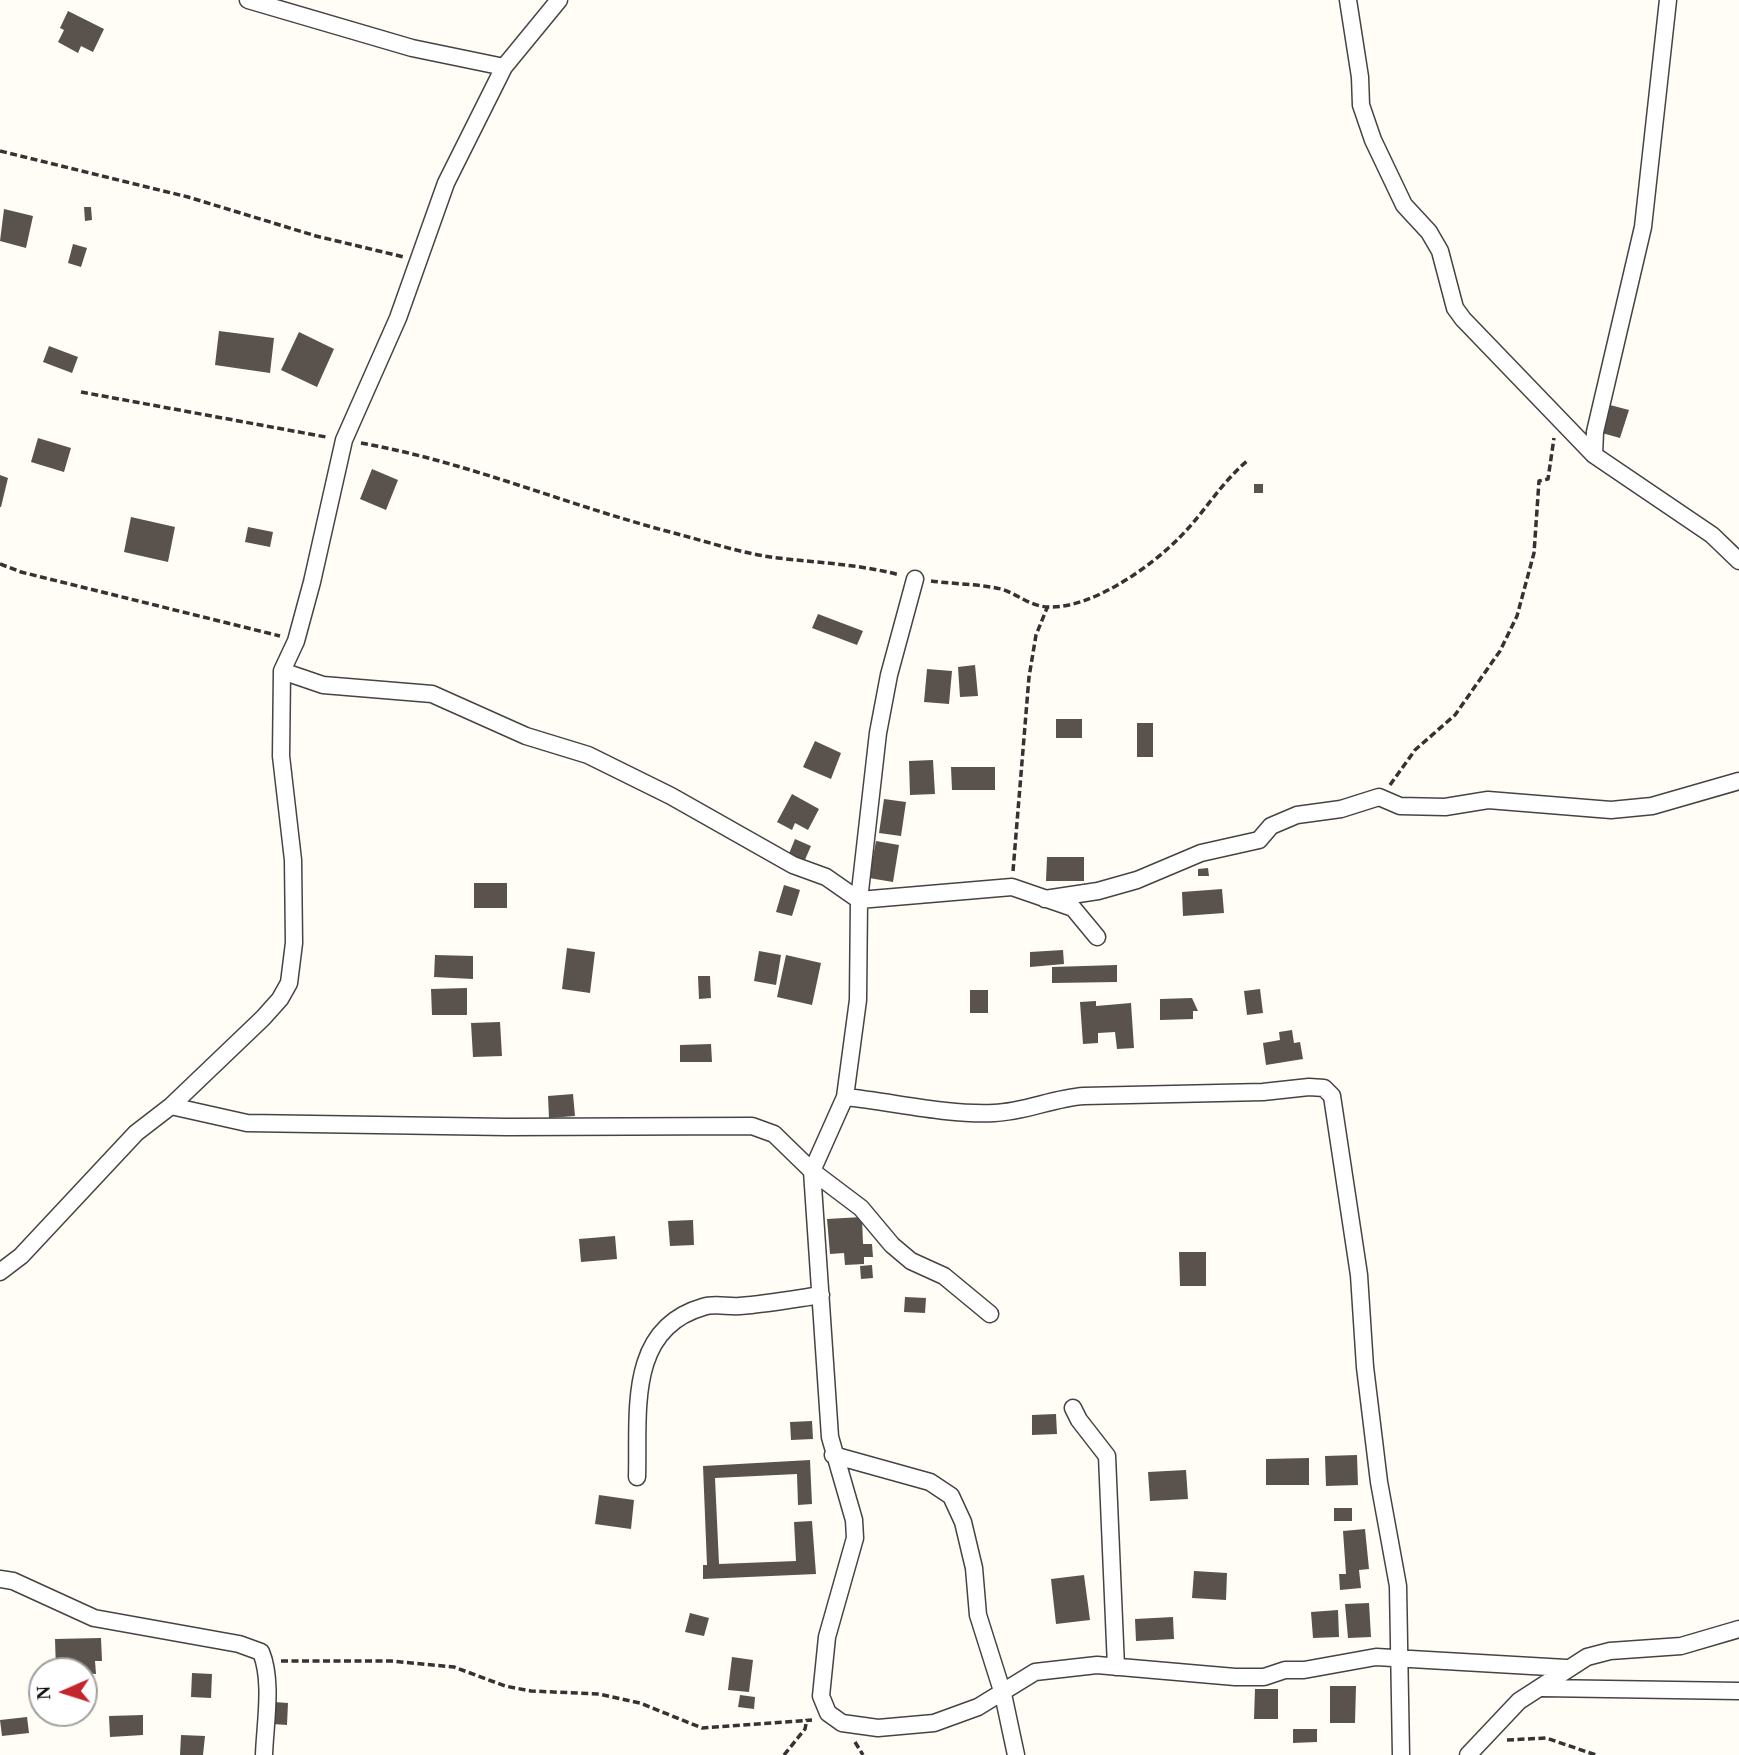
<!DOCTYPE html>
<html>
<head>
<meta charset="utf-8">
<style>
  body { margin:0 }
  #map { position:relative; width:1739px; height:1755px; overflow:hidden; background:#fffdf5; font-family:Georgia,serif }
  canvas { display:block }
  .north { position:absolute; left:28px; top:1657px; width:70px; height:70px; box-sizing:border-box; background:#fff; border:2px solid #a0a0a0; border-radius:50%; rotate:267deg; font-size:19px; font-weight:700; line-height:28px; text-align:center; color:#111 }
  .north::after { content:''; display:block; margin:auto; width:24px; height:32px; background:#c4262e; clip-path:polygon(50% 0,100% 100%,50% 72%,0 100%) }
</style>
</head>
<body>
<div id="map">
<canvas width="1739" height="1755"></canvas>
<div class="north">N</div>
</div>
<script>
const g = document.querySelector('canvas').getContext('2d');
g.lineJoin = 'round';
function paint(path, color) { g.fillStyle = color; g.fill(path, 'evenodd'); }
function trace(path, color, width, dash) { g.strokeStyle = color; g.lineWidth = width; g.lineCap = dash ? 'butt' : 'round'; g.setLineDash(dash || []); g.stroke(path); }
paint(new Path2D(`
  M 68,11 L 104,29 L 93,52 L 81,46 L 78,53 L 58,42 L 64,30 L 60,28 Z
  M 84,207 L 91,207 L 92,220 L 85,221 Z
  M 4,209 L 33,216 L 26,248 L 0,241 Z
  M 73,244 L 87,248 L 81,267 L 68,263 Z
  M 219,331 L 274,338 L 270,373 L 215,365 Z
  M 299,332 L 334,349 L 317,387 L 281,370 Z
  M 49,346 L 78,357 L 72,373 L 43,362 Z
  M 1610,405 L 1629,410 L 1620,438 L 1602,433 Z
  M 38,438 L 71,448 L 64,472 L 31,462 Z
  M 372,469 L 398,480 L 386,510 L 360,499 Z
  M 0,475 L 8,478 L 1,507 L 0,507 Z
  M 1254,484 L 1263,484 L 1263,493 L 1254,493 Z
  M 131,517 L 175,527 L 168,562 L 124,552 Z
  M 248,527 L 273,532 L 270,547 L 245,542 Z
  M 818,614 L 863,631 L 857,645 L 812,628 Z
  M 975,665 L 978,696 L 960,697 L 958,667 Z
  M 927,669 L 952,671 L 949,704 L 924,702 Z
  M 1056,719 L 1082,719 L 1082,738 L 1056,738 Z
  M 1137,723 L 1153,723 L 1153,757 L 1137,757 Z
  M 815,741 L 841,753 L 831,779 L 803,767 Z
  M 933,760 L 935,794 L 910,795 L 909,761 Z
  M 951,767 L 995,767 L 995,790 L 952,790 Z
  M 792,794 L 819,809 L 808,830 L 795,823 L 792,830 L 777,822 Z
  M 884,799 L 906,802 L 901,836 L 879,833 Z
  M 795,839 L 811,846 L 804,862 L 788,856 Z
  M 876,841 L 899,845 L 893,882 L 869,878 Z
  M 1047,857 L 1084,857 L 1084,881 L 1046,881 Z
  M 1208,868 L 1209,876 L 1198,876 L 1198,869 Z
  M 474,883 L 507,883 L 507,908 L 474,908 Z
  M 784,885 L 800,890 L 792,916 L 776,912 Z
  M 1222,889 L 1224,913 L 1183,916 L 1182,892 Z
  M 567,948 L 595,952 L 590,993 L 562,989 Z
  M 1063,950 L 1064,964 L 1030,967 L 1030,952 Z
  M 759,951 L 781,955 L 776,985 L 754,981 Z
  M 435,955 L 473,956 L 473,979 L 434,977 Z
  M 786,955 L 821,963 L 812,1005 L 777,997 Z
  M 1117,965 L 1117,982 L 1052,983 L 1052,967 Z
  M 698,976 L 710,976 L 711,998 L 699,999 Z
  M 467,988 L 467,1015 L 432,1015 L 431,989 Z
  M 1260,989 L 1263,1013 L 1247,1015 L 1244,991 Z
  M 970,990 L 988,990 L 988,1013 L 970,1013 Z
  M 1192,998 L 1198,1011 L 1193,1011 L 1193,1019 L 1160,1020 L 1160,999 Z
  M 1096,1001 L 1096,1006 L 1131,1003 L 1134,1048 L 1117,1049 L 1115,1032 L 1098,1033 L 1098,1043 L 1083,1044 L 1080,1002 Z
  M 500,1022 L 502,1056 L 473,1057 L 471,1023 Z
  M 1292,1030 L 1294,1043 L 1300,1042 L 1303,1059 L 1266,1065 L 1263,1043 L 1280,1040 L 1279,1032 Z
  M 711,1044 L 712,1062 L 680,1062 L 680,1045 Z
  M 573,1094 L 575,1116 L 549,1118 L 548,1096 Z
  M 862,1217 L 863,1244 L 872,1244 L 873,1257 L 864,1257 L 864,1264 L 845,1265 L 844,1253 L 830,1254 L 827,1219 Z
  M 693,1220 L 694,1245 L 670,1246 L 668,1221 Z
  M 615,1236 L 617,1259 L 581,1262 L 579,1239 Z
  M 1179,1252 L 1206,1252 L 1206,1286 L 1180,1286 Z
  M 872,1265 L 873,1278 L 861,1279 L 860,1266 Z
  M 905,1297 L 926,1298 L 925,1313 L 904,1312 Z
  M 1056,1414 L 1057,1434 L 1032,1435 L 1032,1415 Z
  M 812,1421 L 813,1439 L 791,1440 L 790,1422 Z
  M 1357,1455 L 1358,1485 L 1326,1486 L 1325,1456 Z
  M 1309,1458 L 1309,1485 L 1266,1485 L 1266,1459 Z
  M 810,1460 L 812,1504 L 798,1505 L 797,1474 L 715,1478 L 719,1564 L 796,1561 L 794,1522 L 812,1521 L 816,1574 L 703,1579 L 703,1565 L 707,1565 L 703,1466 Z
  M 1186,1470 L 1188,1499 L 1150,1501 L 1148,1472 Z
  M 599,1495 L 634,1500 L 631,1529 L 595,1524 Z
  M 1334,1508 L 1352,1508 L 1352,1521 L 1334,1521 Z
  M 1365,1529 L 1369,1569 L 1359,1570 L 1361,1588 L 1340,1590 L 1339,1574 L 1346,1574 L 1343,1531 Z
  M 1194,1571 L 1227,1573 L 1226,1600 L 1192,1598 Z
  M 1084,1575 L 1090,1620 L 1056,1624 L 1051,1579 Z
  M 1369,1603 L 1371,1637 L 1348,1638 L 1345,1604 Z
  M 1338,1610 L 1339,1637 L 1313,1638 L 1311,1612 Z
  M 690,1613 L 709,1618 L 704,1636 L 685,1632 Z
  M 1173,1617 L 1174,1639 L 1136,1641 L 1135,1619 Z
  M 101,1638 L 102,1661 L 95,1661 L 96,1674 L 56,1671 L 55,1639 Z
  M 732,1657 L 753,1660 L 749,1692 L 728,1690 Z
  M 192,1673 L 212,1674 L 211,1698 L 191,1697 Z
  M 1330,1686 L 1356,1686 L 1355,1723 L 1330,1723 Z
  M 1255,1689 L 1278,1689 L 1278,1719 L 1254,1719 Z
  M 740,1695 L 755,1697 L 754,1709 L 738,1707 Z
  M 274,1702 L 288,1703 L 287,1725 L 273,1724 Z
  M 143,1715 L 143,1735 L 110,1737 L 109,1716 Z
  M 27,1717 L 29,1733 L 2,1736 L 0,1720 Z
  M 1293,1729 L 1317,1729 L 1317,1742 L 1293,1743 Z
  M 181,1735 L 205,1736 L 203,1755 L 180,1755 Z`), '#5a524d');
const minor = new Path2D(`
  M 248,0 L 412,48 L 504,67
  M 1348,0 L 1360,77 L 1361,105 L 1373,140 L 1404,205 L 1429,232 L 1440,251 L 1455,308 L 1463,319 L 1594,455 L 1712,535 L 1739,561
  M 1594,455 L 1595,432 L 1643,227 L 1668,0
  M 915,579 L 889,675 L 878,733 L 859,900 L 1012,887 L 1073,908 L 1097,937
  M 282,671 L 323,685 L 432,694 L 526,736 L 588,755 L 671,796 L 793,865 L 826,877 L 859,900 L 858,1000 L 845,1097 L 812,1171 L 830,1437 L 854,1520 L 855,1538 L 827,1637 L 821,1696 L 828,1713 L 842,1723 L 878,1728 L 934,1723 L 978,1707 L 1035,1672 L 1097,1665 L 1235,1677 L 1264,1677 L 1285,1670 L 1304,1670 L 1376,1657 L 1566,1668
  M 1045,899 L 1098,891 L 1137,880 L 1201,853 L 1259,840 L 1271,826 L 1297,815 L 1341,809 L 1379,797 L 1400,806 L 1445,807 L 1488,800 L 1611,810 L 1652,806 L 1739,781
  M 845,1097 C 894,1102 945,1115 994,1113 C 1025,1112 1053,1098 1084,1096 L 1263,1092 L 1309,1087 L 1324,1088 L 1332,1096 L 1359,1275 L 1365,1367 L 1379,1482 L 1398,1586 L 1401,1755
  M 171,1106 L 247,1123 L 507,1127 L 752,1126 L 774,1134 L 812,1171 L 861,1208 L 892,1245 L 911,1261 L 944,1276 L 990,1314
  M 0,1272 L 21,1256 L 136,1133 L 171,1106 L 263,1018 L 280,999 L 289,983 L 294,943 L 293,860 L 281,756 L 282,671 L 296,641 L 312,582 L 344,440 L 398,318 L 446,183 L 504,67 L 559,0
  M 1073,1408 L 1079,1420 L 1107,1456 L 1116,1667
  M 833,1455 L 930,1482 L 951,1496 L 963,1522 L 974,1568 L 978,1615 L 1003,1694 L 1016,1755
  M 637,1477 C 639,1414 626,1329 703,1307 C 714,1303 728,1307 740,1306 C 767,1304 794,1299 821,1295
  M 0,1579 L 13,1581 L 94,1618 L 239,1644 L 261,1652 C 273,1681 265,1724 264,1755
  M 1542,1688 L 1739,1691
  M 1468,1755 L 1519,1701 L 1587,1657 L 1610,1651 L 1681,1646 L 1739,1629`);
trace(minor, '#444', 19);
trace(new Path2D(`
  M 0,151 L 188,197 L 316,236 L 404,257
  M 81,392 L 326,437
  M 361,443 C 468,462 569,506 674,533 C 708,542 744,554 778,558 C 821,563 857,564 900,575
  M 0,564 L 21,572 L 280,636
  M 931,581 C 954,584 979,584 1001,589 C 1018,594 1030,607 1050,607 C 1092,608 1151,567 1180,537 C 1204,513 1220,484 1247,461
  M 1390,785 L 1415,750 L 1455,715 L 1500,651 L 1517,616 L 1534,553 L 1539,481 L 1548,479 L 1554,438
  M 1013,871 L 1029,677 L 1036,635 L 1047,608
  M 281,1661 L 391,1661 L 454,1667 L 505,1686 L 531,1691 L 599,1694 L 640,1703 L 702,1728 L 812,1720
  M 1507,1740 L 1546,1738 L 1596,1755
  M 855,1742 L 863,1755
  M 784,1755 L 805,1729 L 807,1719`), '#333', 3.5, [7, 3.5]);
trace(minor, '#fff', 16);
</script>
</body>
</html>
